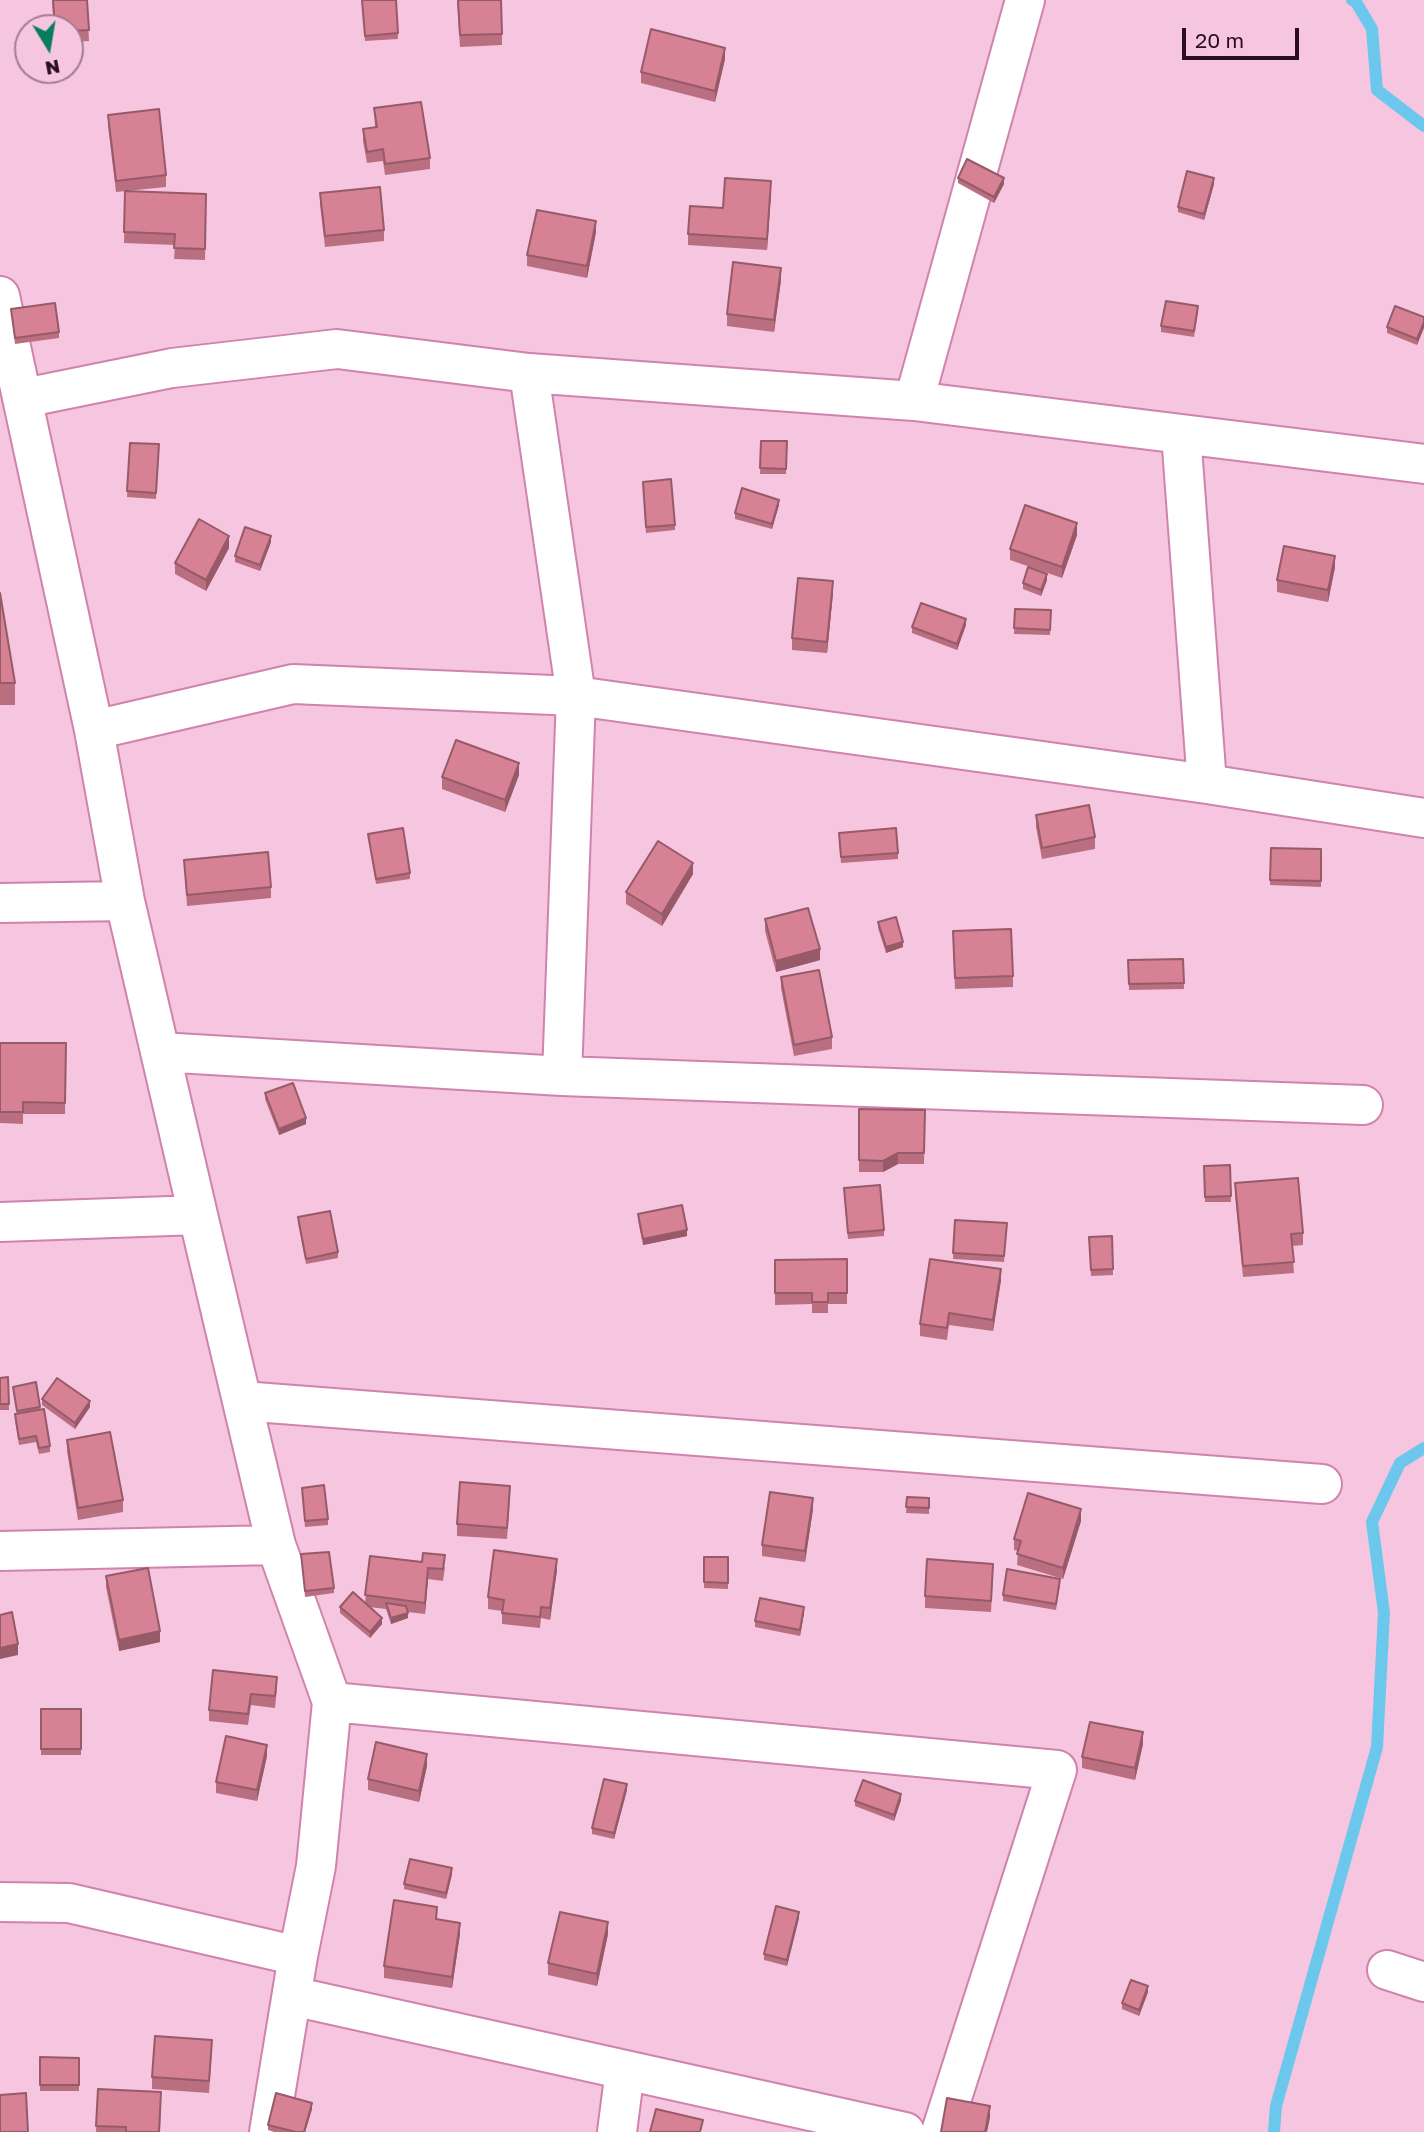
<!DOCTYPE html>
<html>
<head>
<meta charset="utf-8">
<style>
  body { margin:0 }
  #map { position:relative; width:1424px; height:2132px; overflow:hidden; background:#f6c5df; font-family:"Golos Text",sans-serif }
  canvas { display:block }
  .north { position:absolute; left:14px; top:14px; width:70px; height:70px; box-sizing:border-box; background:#f6c5df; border:2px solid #a47c92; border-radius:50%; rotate:169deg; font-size:19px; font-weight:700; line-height:28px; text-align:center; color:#2a0e1f }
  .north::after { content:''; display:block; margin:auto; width:24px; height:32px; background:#087d5b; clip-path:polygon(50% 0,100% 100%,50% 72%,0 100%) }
  .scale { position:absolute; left:1182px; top:28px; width:117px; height:32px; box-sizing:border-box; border:4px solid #2a0e1f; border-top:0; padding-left:9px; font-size:21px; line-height:24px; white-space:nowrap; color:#2a0e1f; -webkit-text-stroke:5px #f6c5df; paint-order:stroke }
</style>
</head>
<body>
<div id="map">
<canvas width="1424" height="2132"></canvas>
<div class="north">N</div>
<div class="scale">20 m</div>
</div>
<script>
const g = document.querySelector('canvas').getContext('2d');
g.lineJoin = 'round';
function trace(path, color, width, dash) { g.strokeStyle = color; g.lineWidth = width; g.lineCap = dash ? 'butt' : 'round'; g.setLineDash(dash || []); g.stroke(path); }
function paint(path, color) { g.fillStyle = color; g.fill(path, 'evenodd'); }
trace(new Path2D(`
  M 1352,0 L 1356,2 L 1372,29 L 1377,90 L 1424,126
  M 1274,2132 L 1276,2106 L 1377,1747 L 1384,1613 L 1372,1522 L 1400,1463 L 1424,1448`), '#6bc8ec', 12);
const minor = new Path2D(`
  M 0,296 L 94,730 L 125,901 L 198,1215 L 276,1545 L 332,1702 L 316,1866 L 298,1956 L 269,2132
  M 529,373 L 576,696 L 562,1076
  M 24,398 L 172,368 L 337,349 L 529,373 L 914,401 L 1424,464
  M 914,401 L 1025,0
  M 1181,434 L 1207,784
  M 94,730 L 293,684 L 576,696 L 1207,784 L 1424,818
  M 0,903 L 125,901
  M 160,1052 L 562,1076 L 1363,1105
  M 0,1222 L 198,1215
  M 242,1401 L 1322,1484
  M 0,1551 L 276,1545
  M 332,1702 L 1057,1770 L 941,2132
  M 0,1902 L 69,1903 L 298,1956
  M 1387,1970 L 1424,1982
  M 292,1996 L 905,2132
  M 617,2132 L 625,2070`);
trace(minor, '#cf83ae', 42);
trace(minor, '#fff', 38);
paint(new Path2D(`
  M 52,0 L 87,0 L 89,41 L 70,42 L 70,28 L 54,28 Z
  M 362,0 L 396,0 L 398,39 L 365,41 Z
  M 457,0 L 502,34 L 502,45 L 460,47 Z
  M 725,59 L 715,102 L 641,83 L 641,72 Z
  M 374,108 L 430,158 L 430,169 L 385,175 L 383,161 L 367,163 L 363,141 L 363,129 L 375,127 Z
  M 108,115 L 166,175 L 166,187 L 116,192 L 108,126 Z
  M 958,178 L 1004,184 L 994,203 L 958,183 Z
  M 1214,184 L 1204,220 L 1178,212 L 1178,207 Z
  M 125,191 L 206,194 L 205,260 L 174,259 L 175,245 L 124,243 Z
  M 320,193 L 384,230 L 384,241 L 325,247 L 320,204 Z
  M 771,193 L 767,250 L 688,245 L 688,234 L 723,208 Z
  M 596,232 L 587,278 L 527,266 L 527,255 Z
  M 781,280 L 774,332 L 727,326 L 727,314 Z
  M 11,309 L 59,332 L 59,338 L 15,344 Z
  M 1198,312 L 1194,337 L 1161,332 L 1161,326 Z
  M 1424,317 L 1417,345 L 1387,333 L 1387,327 Z
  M 761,441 L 787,441 L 786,474 L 760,474 Z
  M 130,443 L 159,444 L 156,499 L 127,497 Z
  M 643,488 L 675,525 L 675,530 L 646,533 Z
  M 779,505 L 772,529 L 735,519 L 735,513 Z
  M 1077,535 L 1062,578 L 1010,560 L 1010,549 Z
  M 271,542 L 260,571 L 235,562 L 235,556 Z
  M 229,548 L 206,591 L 175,574 L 175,563 Z
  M 1335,567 L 1328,602 L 1277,592 L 1277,580 Z
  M 1047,580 L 1041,596 L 1023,589 L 1023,583 Z
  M 0,593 L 15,683 L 15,705 L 0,705 Z
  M 833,593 L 827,653 L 792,650 L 792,638 Z
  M 1015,609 L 1051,610 L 1050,635 L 1014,634 Z
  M 966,625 L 957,650 L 912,633 L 912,627 Z
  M 519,775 L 505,812 L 442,789 L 442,777 Z
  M 1036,815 L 1095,837 L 1095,849 L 1042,859 L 1036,827 Z
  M 368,834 L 410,873 L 410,879 L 376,884 Z
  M 839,839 L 898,853 L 898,859 L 841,863 Z
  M 1271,848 L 1321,849 L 1321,887 L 1270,885 Z
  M 184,860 L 271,887 L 271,898 L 187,906 Z
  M 693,874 L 662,926 L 626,904 L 626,892 Z
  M 765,919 L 820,960 L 776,972 L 765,931 Z
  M 878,922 L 903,947 L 886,953 L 878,928 Z
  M 953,942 L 1013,976 L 1013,987 L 955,989 Z
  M 1183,959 L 1184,989 L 1129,990 L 1128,960 Z
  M 781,977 L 832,1037 L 832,1049 L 794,1056 L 781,988 Z
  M 0,1043 L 66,1043 L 65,1114 L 23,1114 L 23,1124 L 0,1123 Z
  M 265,1093 L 306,1124 L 279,1135 L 265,1099 Z
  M 859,1109 L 925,1110 L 924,1164 L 898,1164 L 883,1172 L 859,1172 Z
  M 1230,1165 L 1231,1202 L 1205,1202 L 1204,1166 Z
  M 1235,1183 L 1303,1233 L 1303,1245 L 1292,1246 L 1294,1273 L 1243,1277 L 1235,1195 Z
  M 844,1194 L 884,1230 L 884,1236 L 848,1239 Z
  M 638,1214 L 687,1236 L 643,1245 L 638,1220 Z
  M 298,1217 L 338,1252 L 338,1258 L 306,1264 L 298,1223 Z
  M 955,1220 L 1007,1223 L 1004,1262 L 953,1259 Z
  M 1112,1236 L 1113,1275 L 1091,1276 L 1089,1237 Z
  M 847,1259 L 847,1304 L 828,1304 L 828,1313 L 812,1313 L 812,1304 L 775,1305 L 775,1260 Z
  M 1001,1280 L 993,1331 L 949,1325 L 947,1340 L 920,1336 L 920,1324 Z
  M 8,1377 L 9,1410 L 0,1410 L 0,1378 Z
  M 13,1387 L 40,1407 L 50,1446 L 50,1452 L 39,1454 L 36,1442 L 19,1445 L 15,1420 L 15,1414 L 17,1414 Z
  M 42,1399 L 90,1407 L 75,1429 L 42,1405 Z
  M 67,1440 L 123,1500 L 123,1512 L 78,1520 L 67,1451 Z
  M 302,1488 L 328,1519 L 328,1525 L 305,1527 Z
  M 510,1497 L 507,1539 L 457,1536 L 457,1524 Z
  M 907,1497 L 929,1498 L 929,1514 L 906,1513 Z
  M 813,1509 L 805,1562 L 762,1556 L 762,1545 Z
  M 1081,1521 L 1063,1579 L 1017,1565 L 1018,1551 L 1014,1550 L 1014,1539 Z
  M 301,1554 L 334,1588 L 334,1593 L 305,1597 Z
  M 370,1556 L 445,1567 L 443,1581 L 428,1579 L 425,1614 L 408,1612 L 408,1618 L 391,1624 L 386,1609 L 369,1607 L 382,1624 L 370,1638 L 340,1613 L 340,1607 L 365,1603 Z
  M 704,1557 L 728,1557 L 728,1589 L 704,1588 Z
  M 557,1570 L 550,1620 L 541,1618 L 540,1628 L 502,1624 L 502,1611 L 488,1609 L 488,1597 Z
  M 993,1575 L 991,1612 L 925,1608 L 925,1596 Z
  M 106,1576 L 160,1642 L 119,1651 L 106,1587 Z
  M 1060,1585 L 1056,1610 L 1003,1601 L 1003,1595 Z
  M 804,1613 L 800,1636 L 755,1627 L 755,1621 Z
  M 213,1670 L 277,1688 L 275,1708 L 251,1705 L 248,1725 L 209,1721 L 209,1710 Z
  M 41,1709 L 81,1709 L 81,1755 L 41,1755 Z
  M 1143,1744 L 1135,1780 L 1082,1768 L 1082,1757 Z
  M 267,1756 L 257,1801 L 216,1793 L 216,1782 Z
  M 427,1766 L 419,1802 L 368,1790 L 368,1779 Z
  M 627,1790 L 614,1839 L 592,1834 L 592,1828 Z
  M 901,1800 L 894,1821 L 855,1806 L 855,1801 Z
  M 452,1874 L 446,1899 L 404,1889 L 404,1884 Z
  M 799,1918 L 787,1966 L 764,1960 L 764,1954 Z
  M 437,1919 L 460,1934 L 452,1988 L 384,1978 L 384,1966 Z
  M 608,1934 L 597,1986 L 548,1975 L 548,1963 Z
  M 1148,1992 L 1139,2016 L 1122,2009 L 1122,2003 Z
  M 212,2051 L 209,2093 L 152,2089 L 152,2077 Z
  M 40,2057 L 79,2058 L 79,2091 L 40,2091 Z
  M 98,2089 L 161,2103 L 160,2132 L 96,2132 Z
  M 312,2109 L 305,2132 L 274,2132 L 268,2130 L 268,2125 Z`), '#b96f80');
paint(new Path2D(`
  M 725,48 L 725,59 L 715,102 L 715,91 Z
  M 1004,178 L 1004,184 L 994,203 L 994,197 Z
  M 1214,178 L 1214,184 L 1204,220 L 1204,214 Z
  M 771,181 L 771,193 L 767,250 L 767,239 Z
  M 596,221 L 596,232 L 587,278 L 587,266 Z
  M 781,268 L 781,280 L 774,332 L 774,320 Z
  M 1424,322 L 1424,328 L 1417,345 L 1417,339 Z
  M 779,500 L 779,505 L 772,529 L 772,524 Z
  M 1077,523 L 1077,535 L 1062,578 L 1062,567 Z
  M 229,536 L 229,548 L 206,591 L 206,580 Z
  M 271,536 L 271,542 L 260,571 L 260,565 Z
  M 1335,556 L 1335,567 L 1328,602 L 1328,590 Z
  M 1047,574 L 1047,580 L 1041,596 L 1041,590 Z
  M 833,581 L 833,593 L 827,653 L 827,642 Z
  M 966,619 L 966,625 L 957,650 L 957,644 Z
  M 519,763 L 519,775 L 505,812 L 505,800 Z
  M 693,863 L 693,874 L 662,926 L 662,914 Z
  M 903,942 L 903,947 L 886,953 L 886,947 Z
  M 820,949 L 820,960 L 776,972 L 776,961 Z
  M 306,1118 L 306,1124 L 279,1135 L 279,1129 Z
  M 898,1153 L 898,1164 L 883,1172 L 883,1161 Z
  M 687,1230 L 687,1236 L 643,1245 L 643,1239 Z
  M 1001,1269 L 1001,1280 L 993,1331 L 993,1320 Z
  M 90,1401 L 90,1407 L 75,1429 L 75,1423 Z
  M 813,1498 L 813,1509 L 805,1562 L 805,1551 Z
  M 1081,1509 L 1081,1521 L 1063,1579 L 1063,1568 Z
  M 557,1559 L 557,1570 L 550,1620 L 550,1608 Z
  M 428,1568 L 428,1579 L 425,1614 L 425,1603 Z
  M 804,1607 L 804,1613 L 800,1636 L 800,1630 Z
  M 408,1613 L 408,1618 L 391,1624 L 391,1618 Z
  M 382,1618 L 382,1624 L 370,1638 L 370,1632 Z
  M 160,1631 L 160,1642 L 119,1651 L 119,1640 Z
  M 18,1644 L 18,1655 L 0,1659 L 0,1648 Z
  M 1143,1732 L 1143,1744 L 1135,1780 L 1135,1768 Z
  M 267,1745 L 267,1756 L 257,1801 L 257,1790 Z
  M 427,1754 L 427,1766 L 419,1802 L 419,1791 Z
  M 627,1784 L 627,1790 L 614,1839 L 614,1833 Z
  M 901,1794 L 901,1800 L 894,1821 L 894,1815 Z
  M 452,1868 L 452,1874 L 446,1899 L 446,1893 Z
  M 799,1912 L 799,1918 L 787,1966 L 787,1960 Z
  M 608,1922 L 608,1934 L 597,1986 L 597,1974 Z
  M 460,1923 L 460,1934 L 452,1988 L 452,1977 Z
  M 1148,1986 L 1148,1992 L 1139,2016 L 1139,2010 Z
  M 312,2103 L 312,2109 L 305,2132 L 304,2132 Z
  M 990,2106 L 990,2118 L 987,2132 L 985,2132 Z`), '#965a68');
const building = new Path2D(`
  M 53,0 L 87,0 L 89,30 L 70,31 L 70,28 L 55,28 Z
  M 362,0 L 396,0 L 398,33 L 365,36 Z
  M 458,0 L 501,0 L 502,34 L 460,35 Z
  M 651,29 L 725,48 L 715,91 L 641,72 Z
  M 421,102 L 430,158 L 385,164 L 383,149 L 367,152 L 363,129 L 377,127 L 374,108 Z
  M 159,109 L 166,175 L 116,181 L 108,115 Z
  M 967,159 L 1004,178 L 994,197 L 958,178 Z
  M 1187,171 L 1214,178 L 1204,214 L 1178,207 Z
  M 725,178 L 771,181 L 767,239 L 688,234 L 690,206 L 723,208 Z
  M 380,187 L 384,230 L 325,236 L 320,193 Z
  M 125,191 L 206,194 L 205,249 L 174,248 L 175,234 L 124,232 Z
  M 537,210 L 596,221 L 587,266 L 527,255 Z
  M 733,262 L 781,268 L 774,320 L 727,314 Z
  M 1166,301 L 1198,306 L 1194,331 L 1161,326 Z
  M 55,303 L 59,332 L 15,338 L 11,309 Z
  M 1395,306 L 1424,317 L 1424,322 L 1417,339 L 1387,327 Z
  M 761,441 L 787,441 L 786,469 L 760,468 Z
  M 130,443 L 159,444 L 156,493 L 127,491 Z
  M 671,479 L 675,525 L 646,527 L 643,482 Z
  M 742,488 L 779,500 L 772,524 L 735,513 Z
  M 1025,505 L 1077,523 L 1062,567 L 1010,549 Z
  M 199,519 L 229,536 L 206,580 L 175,563 Z
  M 245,527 L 271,536 L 260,565 L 235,556 Z
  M 1284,546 L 1335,556 L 1328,590 L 1277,580 Z
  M 1028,567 L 1047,574 L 1041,590 L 1023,583 Z
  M 798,578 L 833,581 L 827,642 L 792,638 Z
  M 0,593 L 15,683 L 0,683 Z
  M 921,603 L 966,619 L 957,644 L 912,627 Z
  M 1015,609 L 1051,610 L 1050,630 L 1014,628 Z
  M 456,740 L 519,763 L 505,800 L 442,777 Z
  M 1089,805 L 1095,837 L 1042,848 L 1036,815 Z
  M 403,828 L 410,873 L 376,879 L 368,834 Z
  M 896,828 L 898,853 L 841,857 L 839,833 Z
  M 658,841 L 693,863 L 662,914 L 626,892 Z
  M 1271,848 L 1321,849 L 1321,881 L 1270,880 Z
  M 268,852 L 271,887 L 187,895 L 184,860 Z
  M 808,908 L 820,949 L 776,961 L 765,919 Z
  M 896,917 L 903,942 L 886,947 L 878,922 Z
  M 1011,929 L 1013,976 L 955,978 L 953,931 Z
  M 1183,959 L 1184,983 L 1129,984 L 1128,960 Z
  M 819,970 L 832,1037 L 794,1045 L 781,977 Z
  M 0,1043 L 66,1043 L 65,1103 L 23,1102 L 23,1112 L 0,1112 Z
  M 293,1083 L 306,1118 L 279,1129 L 265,1093 Z
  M 859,1109 L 925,1110 L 924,1153 L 898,1153 L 883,1161 L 859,1160 Z
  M 1230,1165 L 1231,1196 L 1205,1197 L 1204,1166 Z
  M 1298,1178 L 1303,1233 L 1291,1234 L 1294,1262 L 1243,1266 L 1235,1183 Z
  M 880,1185 L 884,1230 L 848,1233 L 844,1188 Z
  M 682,1205 L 687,1230 L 643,1239 L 638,1214 Z
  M 330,1211 L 338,1252 L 306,1259 L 298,1217 Z
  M 955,1220 L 1007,1223 L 1004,1256 L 953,1253 Z
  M 1112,1236 L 1113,1269 L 1091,1270 L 1089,1237 Z
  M 847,1259 L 847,1293 L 828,1293 L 828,1302 L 812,1302 L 812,1293 L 775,1293 L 775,1260 Z
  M 930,1259 L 1001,1269 L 993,1320 L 949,1313 L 947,1328 L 920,1324 Z
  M 8,1377 L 9,1404 L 0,1404 L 0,1378 Z
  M 57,1378 L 90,1401 L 75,1423 L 42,1399 Z
  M 36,1382 L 40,1407 L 17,1411 L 13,1387 Z
  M 44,1409 L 50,1446 L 39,1448 L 36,1436 L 19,1439 L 15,1414 Z
  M 110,1432 L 123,1500 L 78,1508 L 67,1440 Z
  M 460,1482 L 510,1486 L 507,1528 L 457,1524 Z
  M 324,1485 L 328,1519 L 305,1521 L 302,1488 Z
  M 770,1492 L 813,1498 L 805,1551 L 762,1545 Z
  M 1028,1493 L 1081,1509 L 1063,1568 L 1017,1554 L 1021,1541 L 1014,1539 Z
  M 907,1497 L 929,1498 L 929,1508 L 906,1507 Z
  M 494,1550 L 557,1559 L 550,1608 L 541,1607 L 540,1617 L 502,1613 L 504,1600 L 488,1597 Z
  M 329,1552 L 334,1588 L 305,1591 L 301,1554 Z
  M 423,1553 L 445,1555 L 443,1569 L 428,1568 L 425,1603 L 365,1595 L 370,1556 L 422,1562 Z
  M 704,1557 L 728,1557 L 728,1583 L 704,1582 Z
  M 927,1559 L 993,1564 L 991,1601 L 925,1596 Z
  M 148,1568 L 160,1631 L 119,1640 L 106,1576 Z
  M 1007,1569 L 1060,1579 L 1056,1604 L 1003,1595 Z
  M 353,1592 L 382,1618 L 370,1632 L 340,1607 Z
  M 760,1598 L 804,1607 L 800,1630 L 755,1621 Z
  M 386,1603 L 406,1606 L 408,1613 L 391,1618 Z
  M 12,1612 L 18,1644 L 0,1648 L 0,1615 Z
  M 213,1670 L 277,1677 L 275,1696 L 251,1694 L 248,1714 L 209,1710 Z
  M 41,1709 L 81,1709 L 81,1749 L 41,1749 Z
  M 1090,1722 L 1143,1732 L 1135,1768 L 1082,1757 Z
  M 226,1736 L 267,1745 L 257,1790 L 216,1782 Z
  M 376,1742 L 427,1754 L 419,1791 L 368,1779 Z
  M 604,1779 L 627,1784 L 614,1833 L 592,1828 Z
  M 863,1780 L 901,1794 L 894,1815 L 855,1801 Z
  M 410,1859 L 452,1868 L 446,1893 L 404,1884 Z
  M 394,1900 L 437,1907 L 436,1919 L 460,1923 L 452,1977 L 384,1966 Z
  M 776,1906 L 799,1912 L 787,1960 L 764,1954 Z
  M 560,1912 L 608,1922 L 597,1974 L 548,1963 Z
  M 1131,1980 L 1148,1986 L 1139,2010 L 1122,2003 Z
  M 155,2036 L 212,2040 L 209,2081 L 152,2077 Z
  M 40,2057 L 79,2058 L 79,2085 L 40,2085 Z
  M 98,2089 L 161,2092 L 159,2132 L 126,2132 L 126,2127 L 96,2126 Z
  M 26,2093 L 28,2132 L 0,2132 L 0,2095 Z
  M 276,2093 L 312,2103 L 304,2132 L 296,2132 L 268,2125 Z
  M 947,2098 L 990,2106 L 985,2132 L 941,2132 Z
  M 656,2109 L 703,2120 L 700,2132 L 650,2132 Z`);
paint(building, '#d78195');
trace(building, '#965a68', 2);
</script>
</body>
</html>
